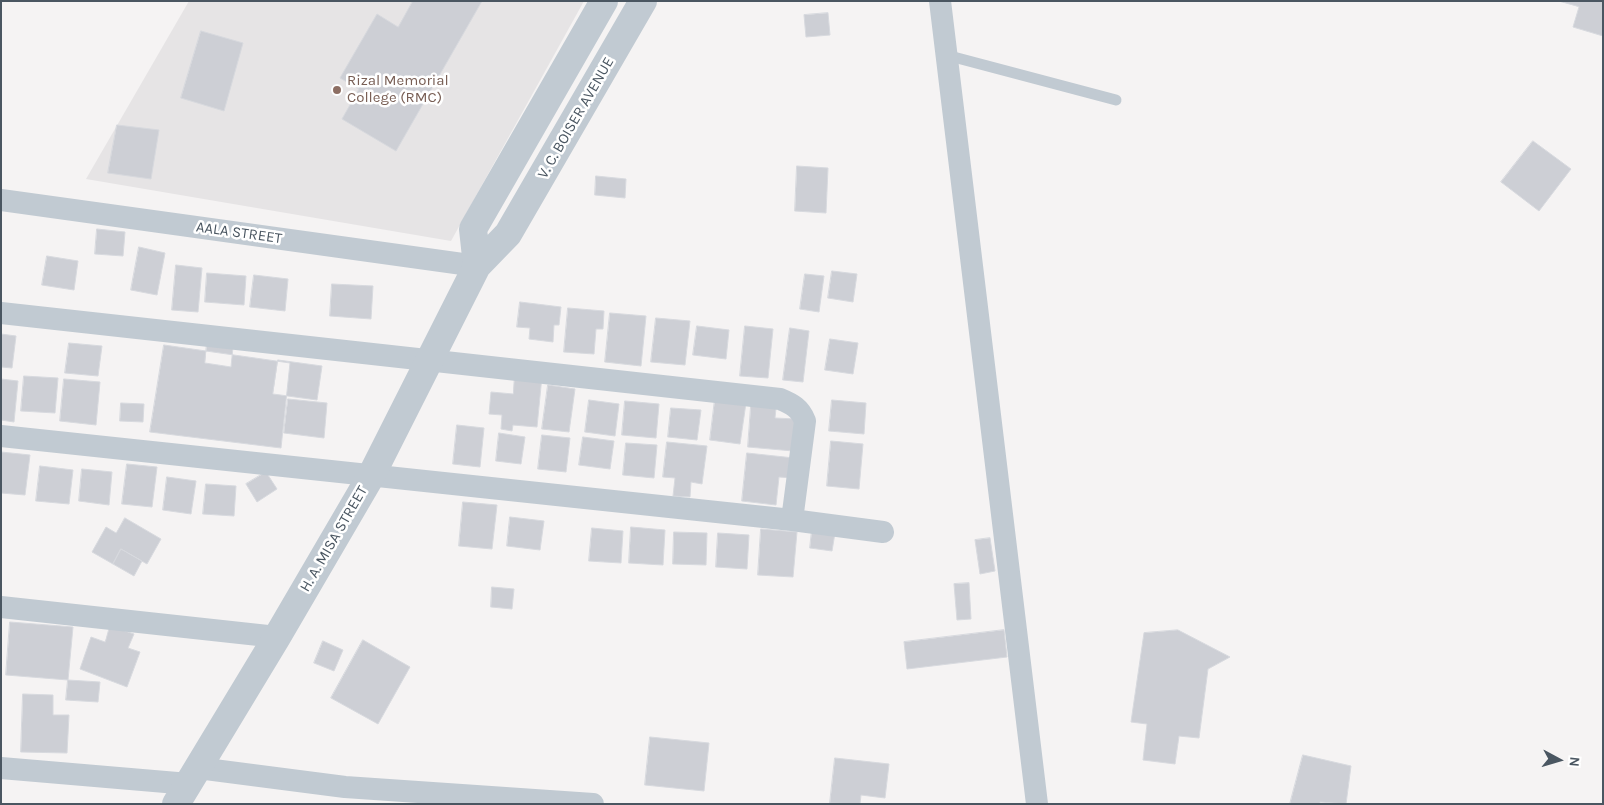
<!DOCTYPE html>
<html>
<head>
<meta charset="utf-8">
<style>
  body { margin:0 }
  #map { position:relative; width:1604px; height:805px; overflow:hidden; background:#f5f3f3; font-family:Karla,sans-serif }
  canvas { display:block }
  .frame { position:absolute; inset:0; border:2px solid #4a5661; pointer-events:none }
  .north { position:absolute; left:1534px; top:735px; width:50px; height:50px; -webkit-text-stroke:4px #fff; paint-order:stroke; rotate:96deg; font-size:14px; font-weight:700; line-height:20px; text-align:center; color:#4a5661 }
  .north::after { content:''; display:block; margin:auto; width:18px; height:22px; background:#4a5661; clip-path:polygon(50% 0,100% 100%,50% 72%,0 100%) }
</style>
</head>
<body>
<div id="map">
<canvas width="1604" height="805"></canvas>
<div class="frame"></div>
<div class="north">N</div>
</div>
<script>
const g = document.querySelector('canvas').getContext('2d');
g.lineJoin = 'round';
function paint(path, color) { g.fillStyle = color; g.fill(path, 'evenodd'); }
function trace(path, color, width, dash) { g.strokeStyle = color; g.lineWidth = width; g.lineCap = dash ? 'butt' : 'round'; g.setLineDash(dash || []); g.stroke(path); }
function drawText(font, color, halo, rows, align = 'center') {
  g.font = font + ' Karla,sans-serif'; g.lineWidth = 5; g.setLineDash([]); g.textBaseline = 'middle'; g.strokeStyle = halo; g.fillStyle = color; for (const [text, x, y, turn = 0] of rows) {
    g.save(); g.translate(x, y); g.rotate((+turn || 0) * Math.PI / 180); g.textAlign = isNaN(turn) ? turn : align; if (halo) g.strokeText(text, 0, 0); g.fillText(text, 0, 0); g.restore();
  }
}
paint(new Path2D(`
  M 189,1 L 584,1 L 451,241 L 86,179 Z`), '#e6e4e5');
const building = new Path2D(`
  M 413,1 L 482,1 L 396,151 L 342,119 L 359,89 L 340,78 L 377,14 L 398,27 Z
  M 1559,1 L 1603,1 L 1603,36 L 1573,27 L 1579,7 Z
  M 828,13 L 830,35 L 806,37 L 804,15 Z
  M 201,31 L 243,43 L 224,111 L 181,98 Z
  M 117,125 L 159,130 L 151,179 L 108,173 Z
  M 1533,141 L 1571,169 L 1539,211 L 1501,182 Z
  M 797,166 L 828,168 L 826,213 L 795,211 Z
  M 596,176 L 626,179 L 625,198 L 595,195 Z
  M 97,229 L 125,232 L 123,256 L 95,254 Z
  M 139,247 L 165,253 L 157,295 L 131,290 Z
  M 47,256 L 78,261 L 74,290 L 42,285 Z
  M 176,265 L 202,268 L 198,312 L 172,310 Z
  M 832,271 L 857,274 L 853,302 L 828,298 Z
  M 207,273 L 246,276 L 244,305 L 205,302 Z
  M 805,274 L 824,276 L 819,312 L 800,309 Z
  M 254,275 L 288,279 L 285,311 L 250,307 Z
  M 332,284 L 373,286 L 371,319 L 330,316 Z
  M 520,302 L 561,307 L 559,325 L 554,325 L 553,342 L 529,339 L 530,328 L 517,327 Z
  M 568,308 L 604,311 L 603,329 L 596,329 L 594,354 L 564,352 Z
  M 610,313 L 646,316 L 641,366 L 605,362 Z
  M 656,318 L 690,321 L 685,365 L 651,362 Z
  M 697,326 L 729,330 L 726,359 L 693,355 Z
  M 745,326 L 773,329 L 768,378 L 740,376 Z
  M 790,328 L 809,331 L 803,382 L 783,380 Z
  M 1,334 L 16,336 L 12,368 L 1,367 Z
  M 830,339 L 858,343 L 853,374 L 825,370 Z
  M 69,343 L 102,346 L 98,376 L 65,373 Z
  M 207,343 L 233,347 L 231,367 L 205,363 Z
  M 164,345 L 290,363 L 281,448 L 150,432 Z
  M 278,360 L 322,366 L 317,400 L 273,394 Z
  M 515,373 L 542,376 L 537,427 L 513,425 L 512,431 L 501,429 L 502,415 L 489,414 L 491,392 L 513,394 Z
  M 24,376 L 58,378 L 55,413 L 21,411 Z
  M 1,379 L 18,381 L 14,422 L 1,420 Z
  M 64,379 L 100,382 L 96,425 L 60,421 Z
  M 548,385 L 575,389 L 569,432 L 542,429 Z
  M 288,399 L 327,403 L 324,438 L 284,433 Z
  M 715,399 L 746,403 L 740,444 L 710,440 Z
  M 589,400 L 619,404 L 615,436 L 585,432 Z
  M 832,400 L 866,403 L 864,434 L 829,431 Z
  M 625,401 L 659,404 L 656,438 L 622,435 Z
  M 121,403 L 144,404 L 143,422 L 120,421 Z
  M 751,406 L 776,408 L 775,418 L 796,419 L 793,451 L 748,447 Z
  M 671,408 L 701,410 L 697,440 L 668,437 Z
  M 457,425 L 484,428 L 480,467 L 453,464 Z
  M 499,433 L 525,437 L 521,464 L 496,461 Z
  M 542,435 L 570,438 L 566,472 L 538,469 Z
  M 583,437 L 614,441 L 610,469 L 579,465 Z
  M 831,441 L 863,444 L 859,489 L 827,486 Z
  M 667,442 L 707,446 L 702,484 L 691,482 L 690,497 L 673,496 L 675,478 L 663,477 Z
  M 626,443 L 657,445 L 654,478 L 623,475 Z
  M 1,452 L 30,455 L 25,495 L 1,493 Z
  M 747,453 L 794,458 L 792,478 L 779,477 L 776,505 L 742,501 Z
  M 127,464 L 157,467 L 152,507 L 122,504 Z
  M 40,466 L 73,470 L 69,504 L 36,501 Z
  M 82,469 L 112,472 L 109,505 L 79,501 Z
  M 266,472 L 277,489 L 257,502 L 246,484 Z
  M 167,477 L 196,481 L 191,514 L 163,510 Z
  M 206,484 L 236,486 L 234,516 L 203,514 Z
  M 463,502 L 497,505 L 492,549 L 459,546 Z
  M 510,517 L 544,521 L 540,550 L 507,546 Z
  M 125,518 L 161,539 L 147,564 L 121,549 L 113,564 L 92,552 L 106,527 L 116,533 Z
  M 631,527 L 665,530 L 663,565 L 629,563 Z
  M 592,528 L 623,531 L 621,563 L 589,561 Z
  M 761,529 L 797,532 L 793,577 L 758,575 Z
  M 812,530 L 835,533 L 832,551 L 810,548 Z
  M 674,532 L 707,533 L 706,565 L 673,564 Z
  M 718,533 L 749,535 L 747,569 L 716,567 Z
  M 990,538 L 995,571 L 980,574 L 975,540 Z
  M 121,549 L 142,561 L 134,576 L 113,564 Z
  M 969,583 L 971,619 L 957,620 L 954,584 Z
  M 492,587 L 514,589 L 512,609 L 491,607 Z
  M 10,622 L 73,627 L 68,680 L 6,675 Z
  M 110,626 L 134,634 L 128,648 L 140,652 L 127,687 L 80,669 L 91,637 L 105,642 Z
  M 1004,630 L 1007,657 L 907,669 L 904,642 Z
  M 1178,630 L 1230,657 L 1208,669 L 1199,738 L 1179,736 L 1175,764 L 1143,760 L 1147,724 L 1131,722 L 1144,633 Z
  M 363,640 L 410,667 L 378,724 L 331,698 Z
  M 323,641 L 343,650 L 334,671 L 314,663 Z
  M 68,680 L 100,682 L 98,702 L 66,700 Z
  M 23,694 L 53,695 L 53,715 L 69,715 L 67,753 L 21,752 Z
  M 650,737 L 709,743 L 704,791 L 645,785 Z
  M 1303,755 L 1351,766 L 1346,804 L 1320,802 L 1320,804 L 1290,804 Z
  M 835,758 L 889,764 L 885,798 L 861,795 L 860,804 L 830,803 Z`);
paint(building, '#cdcfd5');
trace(building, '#d7d9de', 1);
trace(new Path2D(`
  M 946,55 L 1116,100`), '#c1cad2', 11);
trace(new Path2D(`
  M 940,1 L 1037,804
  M 1,200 L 477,266
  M 1,313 L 780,399 C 792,404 800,408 805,421 L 792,520
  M 1,436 L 792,520 L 883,532
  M 1,607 L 277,637
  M 1,768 L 189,784
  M 198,768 L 345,787 L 593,804`), '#c1cad2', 22);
trace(new Path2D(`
  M 477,266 L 473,229 L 604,1
  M 176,804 L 277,637 L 371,476 L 477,266 L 508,234 L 643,1`), '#c1cad2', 28);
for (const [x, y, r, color] of [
  [337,90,5,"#8d6e63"]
]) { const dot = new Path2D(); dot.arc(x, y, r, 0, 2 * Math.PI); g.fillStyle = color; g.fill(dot); trace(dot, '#fff', 2); }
drawText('15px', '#785e54', '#fff', [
  ["Rizal Memorial",347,81],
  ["College (RMC)",347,98]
], 'left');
drawText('15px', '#4a5661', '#fff', [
  ["V. C. BOISER AVENUE",576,118,-60],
  ["AALA STREET",239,233,8],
  ["H. A. MISA STREET",334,539,-60]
]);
</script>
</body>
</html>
